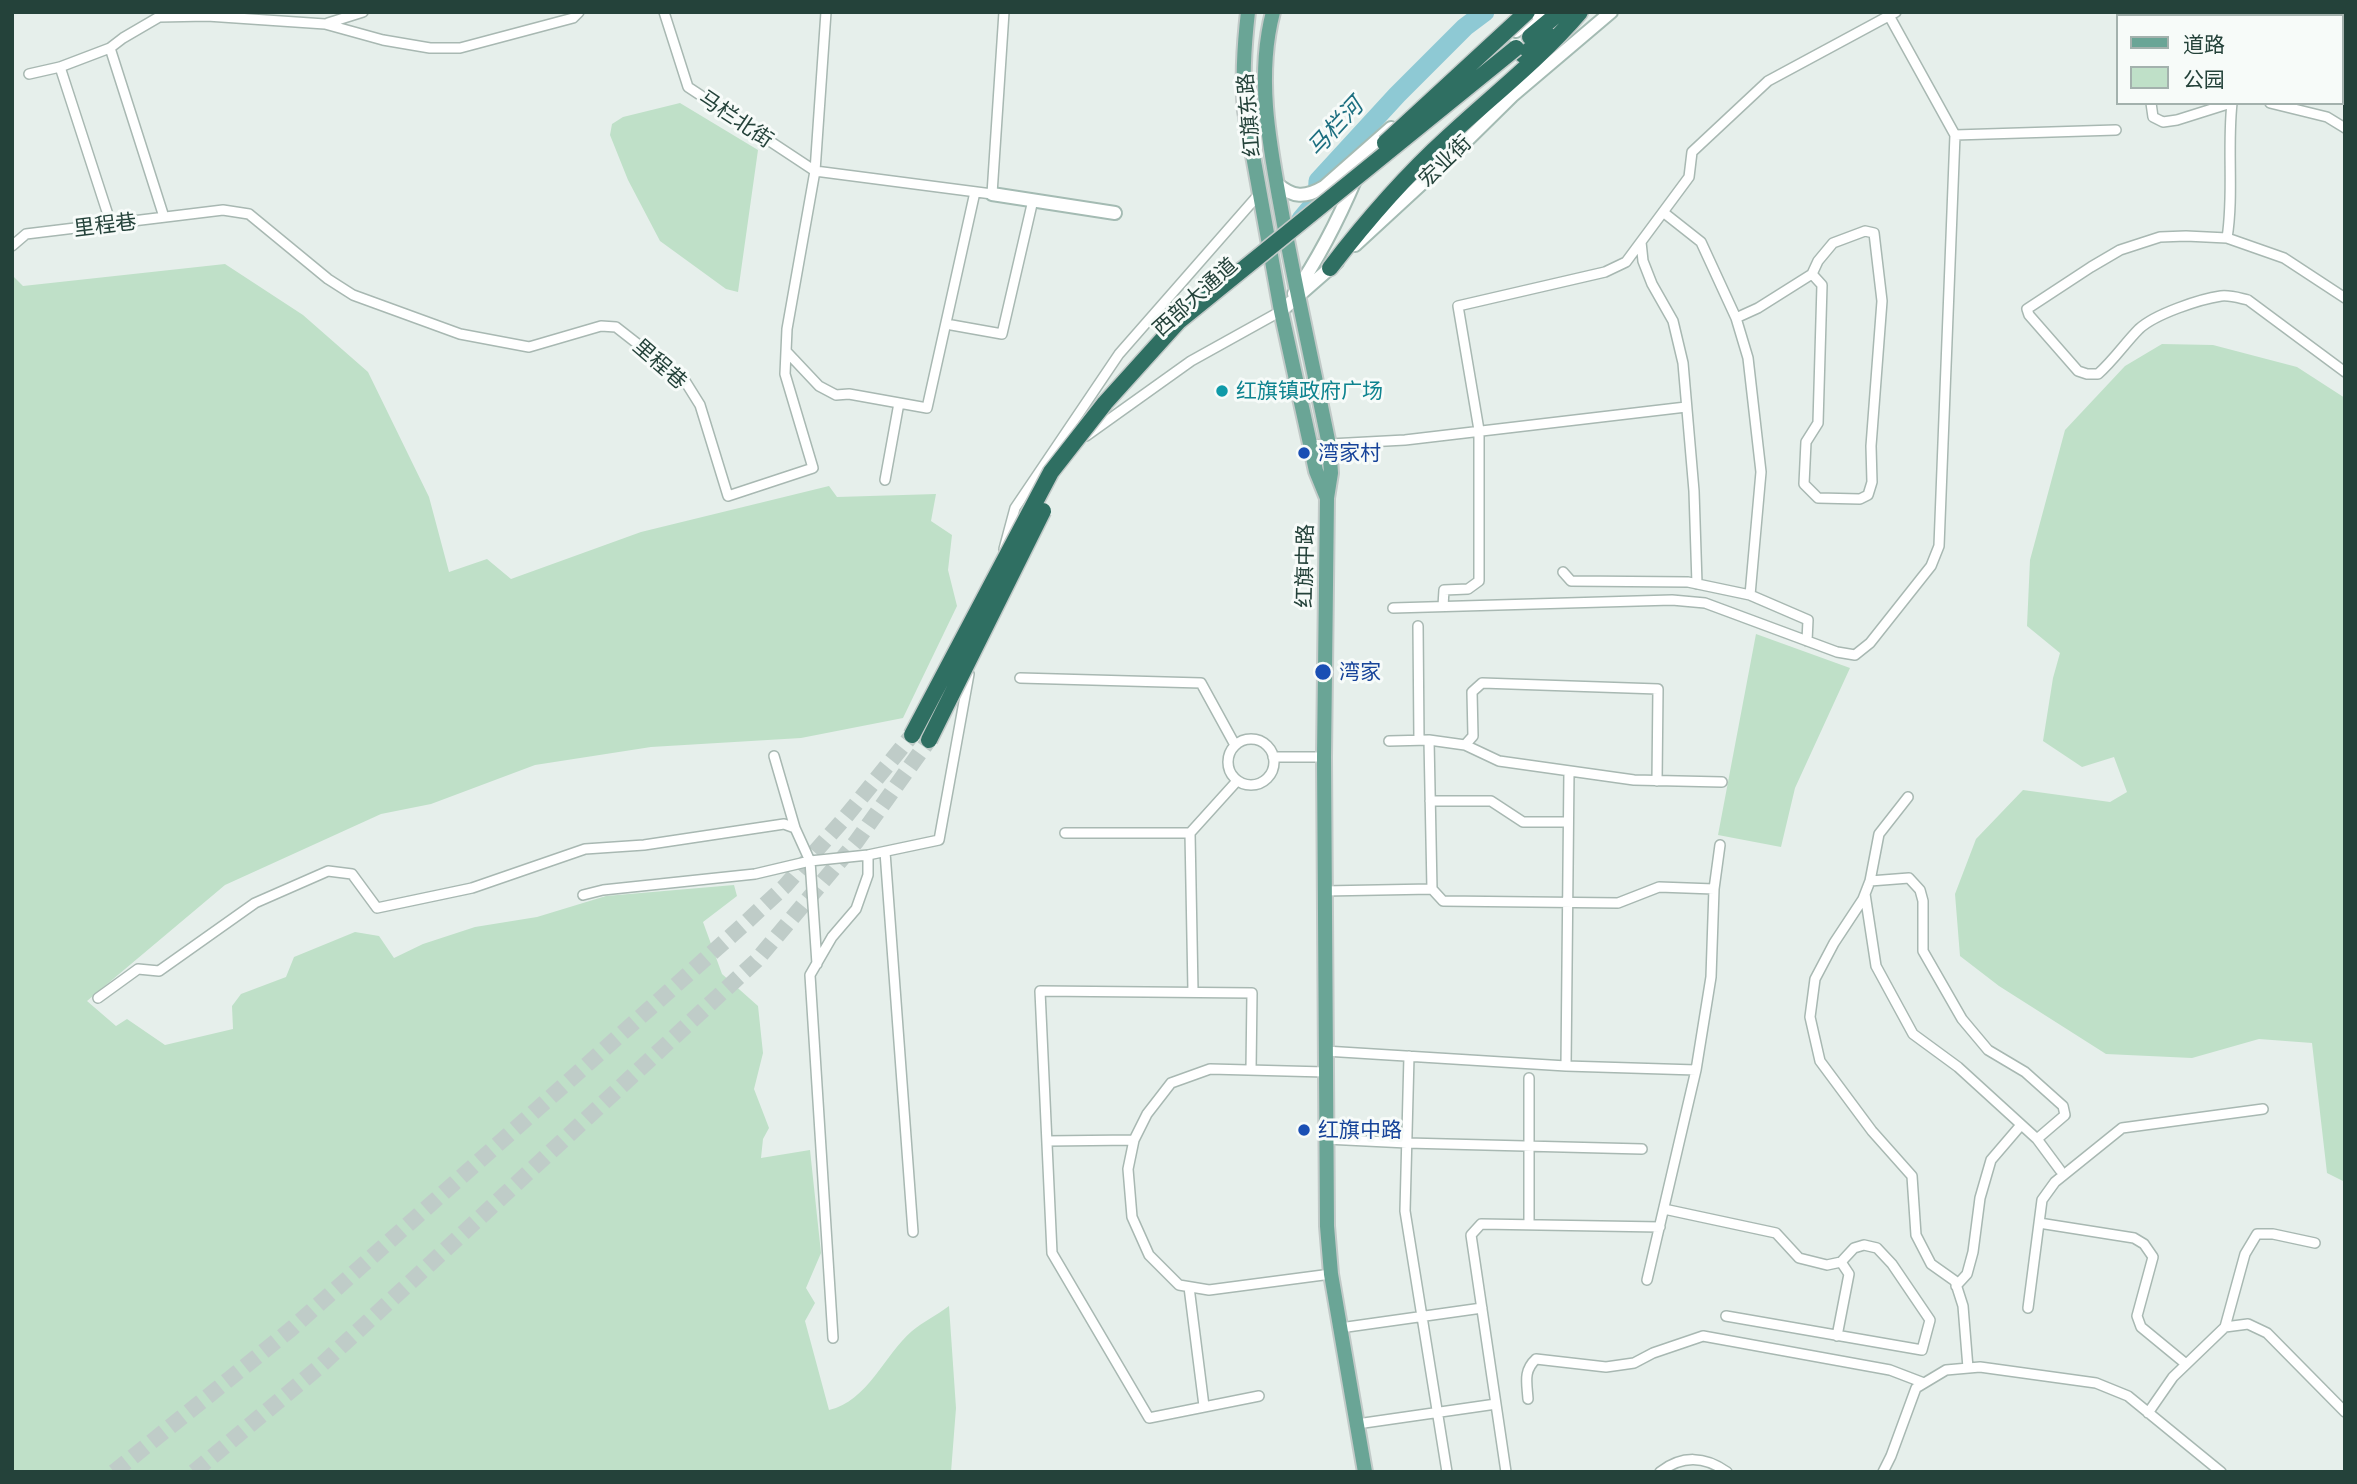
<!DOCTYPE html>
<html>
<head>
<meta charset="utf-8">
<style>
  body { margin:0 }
  #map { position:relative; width:2357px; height:1484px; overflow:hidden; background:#e6efeb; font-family:Commissioner,"Noto Sans SC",sans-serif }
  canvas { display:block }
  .frame { position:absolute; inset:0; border:14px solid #24423a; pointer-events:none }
  .legend { position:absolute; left:2116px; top:14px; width:228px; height:91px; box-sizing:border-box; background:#f7fbf9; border:2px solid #a3b1ad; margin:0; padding:9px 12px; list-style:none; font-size:21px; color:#24423a }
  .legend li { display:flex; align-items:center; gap:14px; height:35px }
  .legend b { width:35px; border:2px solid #a3b1ad }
</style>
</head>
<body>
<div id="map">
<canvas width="2357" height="1484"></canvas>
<div class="frame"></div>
<ul class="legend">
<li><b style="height:9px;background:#6aa596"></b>道路</li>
<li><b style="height:19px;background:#bfe0c8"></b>公园</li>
</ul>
</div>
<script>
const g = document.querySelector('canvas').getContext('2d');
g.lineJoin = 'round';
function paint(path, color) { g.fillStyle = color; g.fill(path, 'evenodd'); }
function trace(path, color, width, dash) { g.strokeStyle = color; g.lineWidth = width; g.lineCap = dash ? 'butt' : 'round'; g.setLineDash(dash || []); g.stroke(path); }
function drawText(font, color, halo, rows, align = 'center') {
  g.font = font + ' Commissioner,"Noto Sans SC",sans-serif'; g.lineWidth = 6; g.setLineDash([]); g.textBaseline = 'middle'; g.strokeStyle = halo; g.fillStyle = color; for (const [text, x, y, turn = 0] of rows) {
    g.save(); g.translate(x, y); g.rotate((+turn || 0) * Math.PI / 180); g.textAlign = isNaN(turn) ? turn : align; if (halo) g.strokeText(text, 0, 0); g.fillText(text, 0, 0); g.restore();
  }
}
paint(new Path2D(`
  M 680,103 L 758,150 L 738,292 L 726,289 L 660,241 L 628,180 L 610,135 L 612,124 L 623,117 Z
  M 225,264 L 303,315 L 368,372 L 429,497 L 449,572 L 487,559 L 511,579 L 641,532 L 829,486 L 837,497 L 936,494 L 931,521 L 952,535 L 948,570 L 957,606 L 903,718 L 801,738 L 651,747 L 535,765 L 431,804 L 381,814 L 225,885 L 87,1001 L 116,1026 L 127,1019 L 165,1045 L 233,1029 L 232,1006 L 241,994 L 286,977 L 294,957 L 355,932 L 379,936 L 394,958 L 423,944 L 475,927 L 537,917 L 606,896 L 734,885 L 737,896 L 703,922 L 722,974 L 758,1006 L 763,1053 L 754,1089 L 769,1128 L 763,1139 L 761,1158 L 810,1150 L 821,1253 L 806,1288 L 815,1303 L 805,1321 L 829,1410 C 868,1401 884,1355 912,1331 C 923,1322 937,1315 949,1306 L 956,1408 L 951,1472 L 12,1472 L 12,275 L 23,286 Z
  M 2162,344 L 2213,345 L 2297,367 L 2345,398 L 2345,1182 L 2327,1173 L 2312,1043 L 2259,1039 L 2192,1058 L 2106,1054 L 1999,986 L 1960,956 L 1955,894 L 1976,839 L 2023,790 L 2110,802 L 2127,792 L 2114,757 L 2082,767 L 2043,741 L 2053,678 L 2060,653 L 2027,626 L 2030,560 L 2065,430 L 2125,366 Z
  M 1756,634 L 1850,668 L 1795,788 L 1781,847 L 1718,835 Z`), '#bfe0c8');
trace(new Path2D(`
  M 1301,219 L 1317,200 L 1318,181 L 1397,95 L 1465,27 L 1485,12`), '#8ec9d4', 19);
trace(new Path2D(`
  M 114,1472 L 290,1330 L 742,926 L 785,886 L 843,820 L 912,735
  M 194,1472 L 318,1368 L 756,961 L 856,842 L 929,740`), '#bfccc8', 16, [16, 8]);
const street = new Path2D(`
  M 664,12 L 688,87 L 815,171 L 992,194 L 1004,12
  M 2184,16 L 2185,12
  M 328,23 L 363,12
  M 110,48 L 164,217
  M 60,67 L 111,224
  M 29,74 L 60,67 L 110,48 L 123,38 L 159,17 L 207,16 L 325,24 L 383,40 L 430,48 L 460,48 L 573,18 L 579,12
  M 2151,103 L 2153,117 L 2163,122 L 2177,120 L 2231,103
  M 2270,103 L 2327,117 L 2345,128
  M 1955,135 L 2116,130
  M 1663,212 L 1701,242 L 1736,318 L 1748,358 L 1761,472 L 1750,595
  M 2227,238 C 2234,194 2227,149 2232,103
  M 1641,242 L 1643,261 L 1652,284 L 1673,321 L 1683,363 L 1694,491 L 1697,584
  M 12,246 L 26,234 L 223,210 L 249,214 L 328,279 L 353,295 L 460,334 L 529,347 L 601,326 L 616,327 L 685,381 L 700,405 L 728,496 L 813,468 L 785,374 L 787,329 L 815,171 L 826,12
  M 2345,298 L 2284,258 L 2227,238 L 2186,236 L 2160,237 L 2120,250 L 2091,267 L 2027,309 L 2029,315 L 2078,371 L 2087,374 L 2098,374 C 2114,360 2125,343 2139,329 C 2155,314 2200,299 2221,296 C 2231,295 2239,298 2248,300 L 2345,372
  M 1736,318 L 1758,308 L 1812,274 L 1818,261 L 1833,243 L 1865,231 L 1874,233 L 1882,301 L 1871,446 L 1872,482 L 1868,495 L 1860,499 L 1818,498 L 1804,484 L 1806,442 L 1818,423 L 1822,285 L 1812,274
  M 946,324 L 1002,334 L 1033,200
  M 786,351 L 819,386 L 836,395 L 849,394 L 927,408 L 975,192
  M 1086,436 L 1191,361 L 1281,311
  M 1311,445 L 1405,440 L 1686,407
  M 885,480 L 899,403
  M 1004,549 L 1015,508 L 1119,354 L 1260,193
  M 1563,572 L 1571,581 L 1688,582 L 1750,595 L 1808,620 L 1807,641
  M 1443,606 L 1444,590 L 1468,589 L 1479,581 L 1479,430 L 1458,306 L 1605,272 L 1626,262 L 1689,177 L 1692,152 L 1768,81 L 1896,12
  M 1393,608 L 1672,600 L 1705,603 L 1837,652 L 1855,655 L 1870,643 L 1931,566 L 1939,546 L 1955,135 L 1887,12
  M 1418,626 L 1419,740
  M 1020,678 L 1201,683 L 1235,745
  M1228 762a23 23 0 1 1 46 0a23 23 0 1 1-46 0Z
  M 1429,740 L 1465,745 L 1499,761 L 1634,780 L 1722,782
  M 1465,745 L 1473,736 L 1472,692 L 1482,683 L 1658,689 L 1657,781
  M 774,756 L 795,828
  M 1273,757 L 1324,757
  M 1908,797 L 1879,834 L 1870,881 L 1863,899 L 1834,943 L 1815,979 L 1810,1017 L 1820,1061 L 1872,1131 L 1912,1176 L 1916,1235 L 1931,1264 L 1955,1281 L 1963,1306 L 1968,1368
  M 1430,801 L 1491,801 L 1523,822 L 1568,822
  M 1065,833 L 1190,833 L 1237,781
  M 1190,833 L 1193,991
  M 885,852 L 913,1232
  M 1870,881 L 1909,878 L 1920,890 L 1923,901 L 1923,951 L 1962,1019 L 1988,1050 L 2025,1072 L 2063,1106 L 2065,1115 L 2037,1139
  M 1432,889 L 1443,901 L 1618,903 L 1659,887 L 1714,889
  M 1324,891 L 1432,889 L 1429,740 L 1389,741
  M 1865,894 L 1876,966 L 1913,1034 L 1958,1067 L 2037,1139 L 2060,1170
  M 583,895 L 603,890 L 755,874 L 810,861 L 868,855 L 939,840 L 969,674
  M 98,998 L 138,969 L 159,971 L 255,903 L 328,871 L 352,874 L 377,908 L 472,888 L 585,849 L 644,845 L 784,824 L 795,828 L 810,861 L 817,964
  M 1325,1051 L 1566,1066 L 1696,1070
  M 1409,1056 L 1405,1211 L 1447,1472
  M 1566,1066 L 1569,771
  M 1251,1070 L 1252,993 L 1040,991 L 1052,1253 L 1149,1418 L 1259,1396
  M 1325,1072 L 1210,1069 L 1171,1083 L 1147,1114 L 1134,1140 L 1128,1169 L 1132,1217 L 1149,1255 L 1179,1285 L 1209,1290 L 1331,1274
  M 1529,1078 L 1529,1225
  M 1326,1139 L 1407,1143 L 1642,1149
  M 1047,1141 L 1134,1140
  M 1664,1209 L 1776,1233 L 1799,1258 L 1827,1265 L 1841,1262 L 1854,1248 L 1864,1245 L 1877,1248 L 1892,1264 L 1930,1320 L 1922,1350 L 1726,1316
  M 2039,1223 L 2134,1238 L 2144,1244 L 2153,1257 L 2137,1316 L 2141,1327 L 2186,1364
  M 1647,1280 L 1696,1070 L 1711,977 L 1714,889 L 1720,845
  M 1956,1286 L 1967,1274 L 1973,1252 L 1980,1198 L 1991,1160 L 2021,1125
  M 1189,1287 L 1204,1406
  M 2028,1308 L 2042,1200 L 2055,1182 L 2122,1128 L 2263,1109
  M 2225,1327 L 2245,1254 L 2257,1234 L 2273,1234 L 2315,1243
  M 1340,1328 L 1482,1308
  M 1837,1336 L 1849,1274 L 1841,1262
  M 833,1338 L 810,975 L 832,937 L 856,909 L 868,875 L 868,855
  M 1528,1399 C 1527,1383 1523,1371 1536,1359 L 1606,1367 L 1634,1363 L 1653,1353 L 1703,1336 L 1890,1370 L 1924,1383
  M 2148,1413 L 2173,1377 L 2225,1327 L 2248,1324 L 2267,1333 L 2345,1412
  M 1357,1424 L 1496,1404
  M 1506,1472 L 1471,1235 L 1481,1224 L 1660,1227
  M 1660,1472 C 1682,1455 1705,1456 1727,1472
  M 1883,1472 L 1891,1456 L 1916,1388 L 1946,1370 L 1980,1367 L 2096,1383 L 2128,1396 L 2221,1472`);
const secondary = new Path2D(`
  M 2294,12 L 2300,16
  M 1516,31 L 1541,12
  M 2341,36 L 2345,37
  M 1276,183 C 1293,198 1305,198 1324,187 L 1391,128
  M 992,194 L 1115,213
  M 1355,245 L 1444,163 L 1512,96 L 1611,12
  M 1294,294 C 1319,258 1339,218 1356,178
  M 1281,311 L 1337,262`);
const primary = new Path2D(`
  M 1248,12 C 1244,46 1242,77 1245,111 L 1281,311 L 1316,471 L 1327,498
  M 1273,12 C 1255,80 1271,152 1283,219 C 1297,295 1314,370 1329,445 L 1331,473 L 1327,498 L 1324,757 L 1327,1226 L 1331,1274 L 1365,1472`);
const highway = new Path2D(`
  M 2330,12 L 2335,16
  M 1530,37 L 1560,12
  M 1523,55 L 1548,35
  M 1330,268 C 1366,221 1404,177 1448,137 C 1493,95 1540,59 1580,12`);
trace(street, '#a8b8b2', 12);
trace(secondary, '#a4bbb3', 16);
trace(primary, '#c2cac8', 18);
trace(highway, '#c2cac8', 19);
trace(street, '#fff', 9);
trace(secondary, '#fff', 12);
trace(primary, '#6aa596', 14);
trace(highway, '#2f6f62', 16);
const highwayBridge = new Path2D(`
  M 1385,143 L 1527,12
  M 912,735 L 1051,472 L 1105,403 L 1179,321 L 1516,48
  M 929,740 L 1043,511`);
trace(highwayBridge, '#c2cac8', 19, []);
trace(highwayBridge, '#2f6f62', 16);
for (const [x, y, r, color] of [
  [1222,391,7,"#0f9aa8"],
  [1304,453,7,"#1a4fb4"],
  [1323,672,9,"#1a4fb4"],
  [1304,1130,7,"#1a4fb4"]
]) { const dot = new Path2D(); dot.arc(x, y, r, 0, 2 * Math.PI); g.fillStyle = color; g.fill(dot); trace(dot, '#f7fbf9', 2.5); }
drawText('21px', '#24423a', '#f7fbf9', [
  ["红旗东路",1249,115,-95],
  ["马栏北街",736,119,34],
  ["宏业街",1445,161,-44],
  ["里程巷",105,225,-7],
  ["西部大通道",1195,297,-42],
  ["里程巷",660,364,41],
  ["红旗中路",1305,566,-89]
]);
drawText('21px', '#0d838f', '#f7fbf9', [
  ["红旗镇政府广场",1236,391]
], 'left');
drawText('21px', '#164399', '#f7fbf9', [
  ["湾家村",1318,453],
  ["湾家",1339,672],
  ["红旗中路",1318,1130]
], 'left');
drawText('italic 23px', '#1c6f80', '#f7fbf9', [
  ["马栏河",1335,127,-47]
]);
</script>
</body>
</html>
